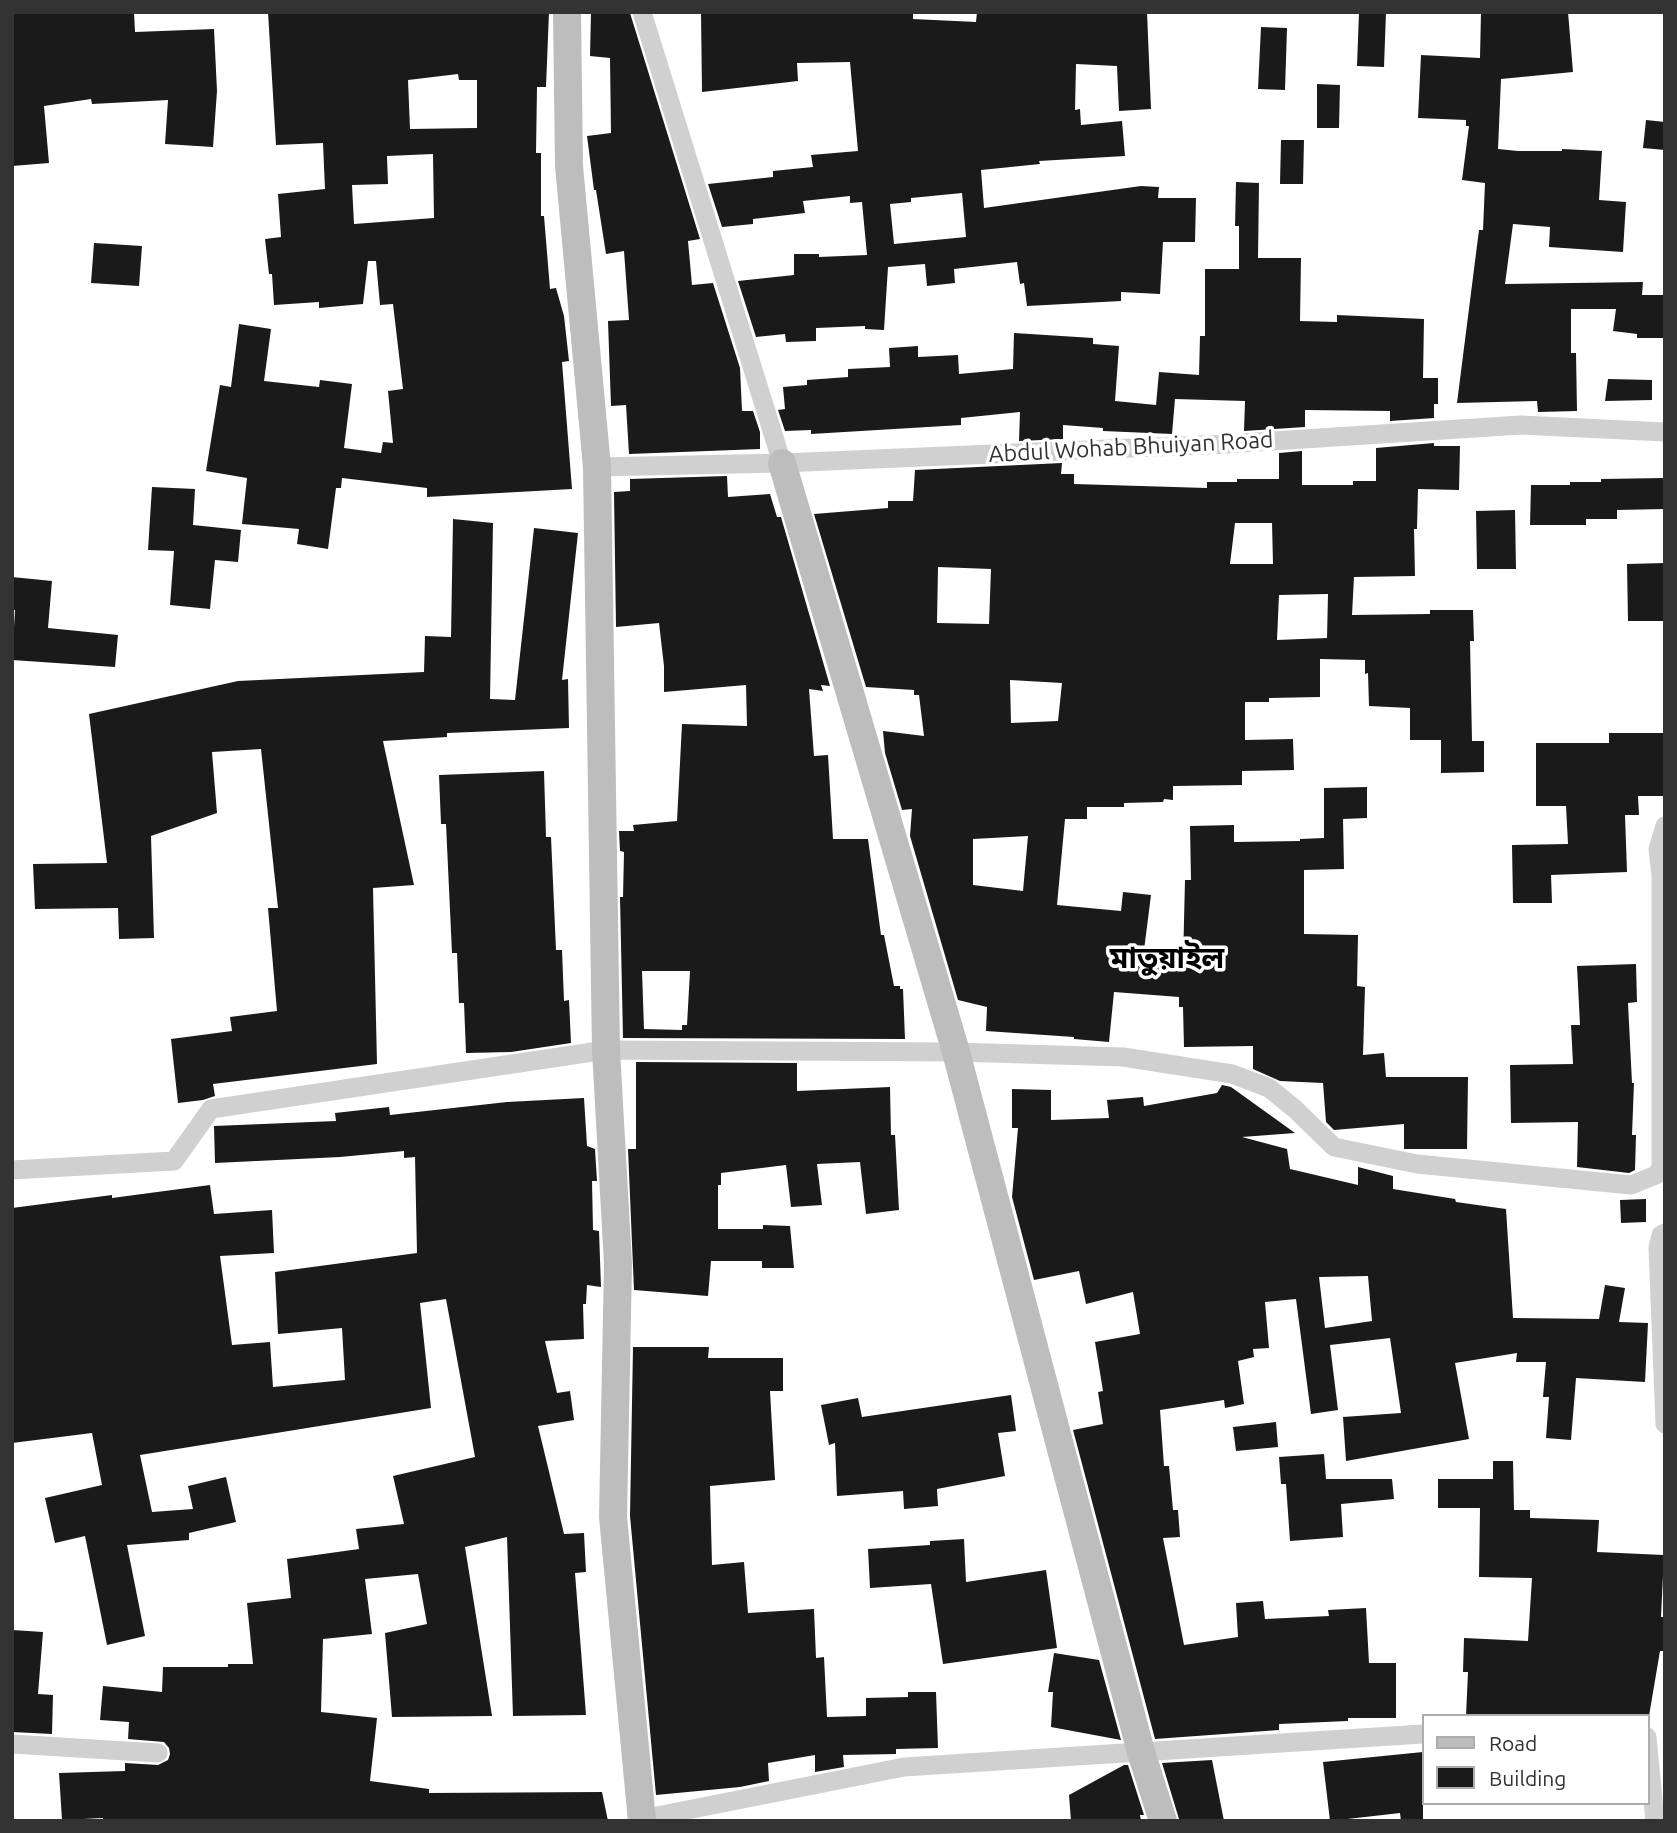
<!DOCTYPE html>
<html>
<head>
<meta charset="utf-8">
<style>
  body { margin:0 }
  #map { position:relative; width:1677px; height:1833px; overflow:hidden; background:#fff; font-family:Ubuntu,sans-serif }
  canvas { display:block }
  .frame { position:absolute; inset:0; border:14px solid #333; pointer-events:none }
  .legend { position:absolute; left:1422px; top:1714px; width:228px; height:91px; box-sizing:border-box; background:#fff; border:2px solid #adadad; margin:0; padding:9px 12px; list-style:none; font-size:21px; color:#333 }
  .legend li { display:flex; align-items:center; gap:14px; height:35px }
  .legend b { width:35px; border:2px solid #adadad }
</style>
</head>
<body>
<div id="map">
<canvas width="1677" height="1833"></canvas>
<div class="frame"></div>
<ul class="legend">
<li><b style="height:9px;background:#bdbdbd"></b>Road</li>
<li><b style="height:19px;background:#1a1a1a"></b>Building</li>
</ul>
</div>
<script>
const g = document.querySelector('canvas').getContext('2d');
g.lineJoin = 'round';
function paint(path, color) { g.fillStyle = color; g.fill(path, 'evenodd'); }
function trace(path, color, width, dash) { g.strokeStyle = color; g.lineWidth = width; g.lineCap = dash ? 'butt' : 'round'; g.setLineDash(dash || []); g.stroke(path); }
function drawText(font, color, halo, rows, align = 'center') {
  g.font = font + ' Ubuntu,"Noto Sans Bengali",sans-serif'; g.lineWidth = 7; g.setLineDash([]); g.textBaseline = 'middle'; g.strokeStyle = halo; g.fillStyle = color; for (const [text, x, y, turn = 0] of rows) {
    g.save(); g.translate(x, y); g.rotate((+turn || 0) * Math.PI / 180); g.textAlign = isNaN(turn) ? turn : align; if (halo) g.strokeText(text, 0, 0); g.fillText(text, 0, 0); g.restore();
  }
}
paint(new Path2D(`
  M 12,12 L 134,12 L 135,32 L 214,29 L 217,91 L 213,147 L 165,144 L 168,100 L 92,104 L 91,99 L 44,106 L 49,163 L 12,166 Z
  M 268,12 L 549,12 L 546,87 L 537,87 L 536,153 L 541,153 L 541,216 L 544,216 L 550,289 L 556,288 L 564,316 L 569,361 L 562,362 L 572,489 L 427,497 L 427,488 L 342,478 L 341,488 L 336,488 L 328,549 L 297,544 L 299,529 L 242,524 L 247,478 L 206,471 L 220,385 L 231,387 L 239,324 L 271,329 L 264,381 L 319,387 L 320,380 L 352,384 L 344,448 L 381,453 L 383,442 L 393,443 L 388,391 L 403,389 L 393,304 L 380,305 L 376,261 L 368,261 L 363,304 L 319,308 L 319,302 L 274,305 L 272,274 L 269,274 L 265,239 L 281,237 L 278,194 L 325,189 L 323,143 L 276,145 ZM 458,74 L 459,80 L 477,80 L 477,128 L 410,129 L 408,80 ZM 433,154 L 434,218 L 354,224 L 352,185 L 388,184 L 387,156 Z
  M 701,12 L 913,12 L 913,19 L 976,22 L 977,12 L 1147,12 L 1151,109 L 1119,111 L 1117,66 L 1076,64 L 1075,110 L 1080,109 L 1081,125 L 1122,121 L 1125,156 L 1039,161 L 1040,164 L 981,170 L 984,208 L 1141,186 L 1159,187 L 1158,198 L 1196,198 L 1195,242 L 1163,242 L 1160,294 L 1121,292 L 1121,301 L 1027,306 L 1024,283 L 1020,284 L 1017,262 L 954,269 L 955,283 L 927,286 L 925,264 L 888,267 L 884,330 L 865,329 L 865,326 L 816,328 L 816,341 L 786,342 L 785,334 L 756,337 L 738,281 L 794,275 L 794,254 L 819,254 L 819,257 L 867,255 L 862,202 L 850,203 L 850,196 L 803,201 L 805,213 L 753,219 L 753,224 L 722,227 L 708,184 L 773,177 L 773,171 L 813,167 L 811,155 L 858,151 L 850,62 L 797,63 L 798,81 L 702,92 ZM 962,193 L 966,237 L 894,244 L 890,204 L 911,202 L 911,198 Z
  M 1359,12 L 1386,12 L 1384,67 L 1357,66 Z
  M 1481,12 L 1568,12 L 1573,72 L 1501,79 L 1498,149 L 1518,151 L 1562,151 L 1562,149 L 1602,151 L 1599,200 L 1626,202 L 1623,252 L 1549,247 L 1550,227 L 1513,224 L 1505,284 L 1643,282 L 1642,295 L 1665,295 L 1665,338 L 1637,338 L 1637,334 L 1613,331 L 1616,309 L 1571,309 L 1571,353 L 1576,353 L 1577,411 L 1538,412 L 1537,401 L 1457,403 L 1479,230 L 1483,230 L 1485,183 L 1462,180 L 1469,126 L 1466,126 L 1466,120 L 1418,118 L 1421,55 L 1480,58 Z
  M 591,13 L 630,13 L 700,239 L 688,241 L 692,285 L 713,283 L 740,368 L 742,411 L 753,411 L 760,432 L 760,449 L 629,454 L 626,405 L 611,406 L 608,321 L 629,320 L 624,251 L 606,254 L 596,190 L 594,190 L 587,136 L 611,133 L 610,58 L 590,56 Z
  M 1261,27 L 1287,28 L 1285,90 L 1258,89 Z
  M 1317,84 L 1340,85 L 1339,128 L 1317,128 Z
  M 1646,120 L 1665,122 L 1665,150 L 1643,148 Z
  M 1281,140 L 1304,140 L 1303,184 L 1280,184 Z
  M 1236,182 L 1259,183 L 1258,258 L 1301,258 L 1300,321 L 1337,322 L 1337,315 L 1424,319 L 1423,378 L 1438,378 L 1438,404 L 1434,404 L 1434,418 L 1390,421 L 1390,411 L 1305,410 L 1305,427 L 1244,431 L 1245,401 L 1175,399 L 1172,434 L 1103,431 L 1103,428 L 1063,425 L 1063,439 L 1019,441 L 1020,412 L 961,418 L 961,425 L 811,434 L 811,430 L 785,431 L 778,410 L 785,409 L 783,387 L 807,385 L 807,380 L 848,377 L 848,369 L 890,367 L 889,348 L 918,346 L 918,357 L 958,355 L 959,374 L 1013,369 L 1014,333 L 1093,338 L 1093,344 L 1119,346 L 1115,401 L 1156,405 L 1159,372 L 1199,375 L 1200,336 L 1205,336 L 1205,269 L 1239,269 L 1239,226 L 1235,226 Z
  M 94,243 L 142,246 L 139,286 L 91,283 Z
  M 1608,379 L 1652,380 L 1652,400 L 1605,401 Z
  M 1434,443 L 1434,446 L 1460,446 L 1459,490 L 1418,489 L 1417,529 L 1414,529 L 1415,576 L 1354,577 L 1352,615 L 1430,614 L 1430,610 L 1473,610 L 1474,641 L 1470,641 L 1472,741 L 1484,741 L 1484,772 L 1441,773 L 1441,740 L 1410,740 L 1410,708 L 1369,706 L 1368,673 L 1365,674 L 1365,660 L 1320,659 L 1320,697 L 1269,698 L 1269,702 L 1245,702 L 1245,740 L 1293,739 L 1294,770 L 1242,771 L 1242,785 L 1173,786 L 1173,800 L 1164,799 L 1163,802 L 1124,803 L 1124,807 L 1087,807 L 1087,819 L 1065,819 L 1057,905 L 1121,911 L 1123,892 L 1151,895 L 1143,958 L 1183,962 L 1185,880 L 1191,880 L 1190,826 L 1234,825 L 1234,842 L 1300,841 L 1300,839 L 1324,838 L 1324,788 L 1367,787 L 1367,818 L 1343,819 L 1344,869 L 1304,870 L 1304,934 L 1358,935 L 1357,986 L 1365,987 L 1363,1055 L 1384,1053 L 1386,1077 L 1468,1077 L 1467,1149 L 1404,1149 L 1404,1124 L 1334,1130 L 1326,1122 L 1323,1083 L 1280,1081 L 1253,1069 L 1253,1046 L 1184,1047 L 1183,1007 L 1179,1007 L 1179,997 L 1114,992 L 1109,1042 L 1074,1039 L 1074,1037 L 986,1031 L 987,1007 L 958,1000 L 910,836 L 912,809 L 902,810 L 885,753 L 883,731 L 924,736 L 919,695 L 914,695 L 914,690 L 866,687 L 814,514 L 888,508 L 888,501 L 913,501 L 915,470 L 1062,463 L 1061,474 L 1074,474 L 1074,484 L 1207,488 L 1207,482 L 1237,482 L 1237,479 L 1279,479 L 1279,453 L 1302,451 L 1302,485 L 1353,485 L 1353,481 L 1376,481 L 1376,448 ZM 1235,523 L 1272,523 L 1273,564 L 1230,564 ZM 938,567 L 991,569 L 989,624 L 937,623 ZM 1328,594 L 1327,638 L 1277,640 L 1279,595 ZM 1010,680 L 1062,683 L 1058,721 L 1011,723 ZM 1028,836 L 1023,891 L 973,885 L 973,839 Z
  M 727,476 L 728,497 L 770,494 L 777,517 L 781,517 L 830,686 L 821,685 L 823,691 L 809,689 L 814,756 L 828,755 L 833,839 L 868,839 L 881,935 L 884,935 L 894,986 L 900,986 L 900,989 L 903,989 L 905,1039 L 623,1038 L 620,897 L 623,897 L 624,852 L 620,851 L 619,831 L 634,831 L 633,825 L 677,821 L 682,724 L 747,726 L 746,685 L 664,692 L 664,666 L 659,623 L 616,627 L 614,492 L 630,491 L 630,479 ZM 642,971 L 690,971 L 687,1025 L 682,1025 L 682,1030 L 644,1029 Z
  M 1665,478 L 1665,509 L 1617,510 L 1617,519 L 1586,519 L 1586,525 L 1530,525 L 1531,485 L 1570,485 L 1570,482 L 1601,482 L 1601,479 Z
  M 152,487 L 195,489 L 193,525 L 241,530 L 238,562 L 215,560 L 210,609 L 170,605 L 174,551 L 148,550 Z
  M 1515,510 L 1516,569 L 1477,569 L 1476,511 Z
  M 453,519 L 493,523 L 490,699 L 515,700 L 534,528 L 578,533 L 562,680 L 568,679 L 569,728 L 447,733 L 447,737 L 383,741 L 414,885 L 373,888 L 377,1064 L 213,1084 L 215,1096 L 203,1100 L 178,1103 L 171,1039 L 232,1031 L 230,1017 L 277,1011 L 268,908 L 278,908 L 261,749 L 212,752 L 217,813 L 151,836 L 154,938 L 119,939 L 118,908 L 35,909 L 33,864 L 107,863 L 89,714 L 238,681 L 424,672 L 425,636 L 451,637 Z
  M 1665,563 L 1665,621 L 1628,621 L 1627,564 Z
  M 12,577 L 52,581 L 48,628 L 118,635 L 115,667 L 12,660 L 15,610 L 12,610 Z
  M 1609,733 L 1665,733 L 1665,796 L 1638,796 L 1639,815 L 1625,815 L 1627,872 L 1551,875 L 1552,903 L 1513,903 L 1512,845 L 1568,844 L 1566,806 L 1536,806 L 1536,743 L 1609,743 Z
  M 544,771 L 546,837 L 551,837 L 556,950 L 562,950 L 564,1001 L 569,1000 L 571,1043 L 511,1052 L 466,1053 L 464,1003 L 459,1003 L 457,953 L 452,953 L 446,824 L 441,824 L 439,775 Z
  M 1636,964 L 1637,1002 L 1628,1003 L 1632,1083 L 1634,1083 L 1632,1135 L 1636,1135 L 1635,1170 L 1629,1173 L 1577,1167 L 1578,1122 L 1511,1123 L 1510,1065 L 1573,1064 L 1571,1025 L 1580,1025 L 1577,966 Z
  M 636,1062 L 797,1063 L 797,1091 L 890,1087 L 891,1135 L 895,1135 L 899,1210 L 866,1214 L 860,1162 L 817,1164 L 822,1205 L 791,1207 L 786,1165 L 721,1173 L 721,1185 L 718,1185 L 718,1229 L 763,1229 L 763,1225 L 790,1226 L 794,1268 L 762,1268 L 762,1261 L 711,1261 L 708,1296 L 634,1290 L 628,1149 L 636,1149 Z
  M 1222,1085 L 1231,1087 L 1295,1133 L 1242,1137 L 1287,1149 L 1290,1169 L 1358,1185 L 1358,1167 L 1393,1176 L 1393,1189 L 1455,1199 L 1456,1202 L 1506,1209 L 1513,1318 L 1599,1319 L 1605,1285 L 1625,1288 L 1619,1322 L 1648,1323 L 1645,1382 L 1576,1378 L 1571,1440 L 1546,1438 L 1549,1397 L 1543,1397 L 1546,1362 L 1516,1362 L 1517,1353 L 1455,1363 L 1469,1439 L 1346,1461 L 1343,1417 L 1401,1413 L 1390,1338 L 1330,1345 L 1338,1410 L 1311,1414 L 1296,1299 L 1265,1302 L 1269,1348 L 1253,1349 L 1254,1357 L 1238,1361 L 1244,1404 L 1225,1408 L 1224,1400 L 1160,1410 L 1164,1466 L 1169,1466 L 1173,1510 L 1178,1510 L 1180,1537 L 1163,1538 L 1184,1645 L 1238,1637 L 1236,1603 L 1263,1601 L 1265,1619 L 1329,1616 L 1328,1610 L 1366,1608 L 1369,1663 L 1396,1663 L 1396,1718 L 1348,1718 L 1348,1721 L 1279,1724 L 1279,1730 L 1155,1739 L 1073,1430 L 1103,1424 L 1098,1392 L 1103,1391 L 1095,1342 L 1140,1334 L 1133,1292 L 1086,1304 L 1079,1271 L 1034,1280 L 1012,1197 L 1018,1128 L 1012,1128 L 1012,1089 L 1051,1090 L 1051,1120 L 1109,1118 L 1107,1100 L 1143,1097 L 1144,1106 L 1217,1093 ZM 1368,1276 L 1372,1321 L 1325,1328 L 1319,1277 Z
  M 584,1098 L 587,1146 L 595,1149 L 597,1181 L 592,1181 L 593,1230 L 599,1231 L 601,1287 L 587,1285 L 586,1304 L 583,1304 L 584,1339 L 545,1341 L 557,1393 L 570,1391 L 574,1420 L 538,1426 L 564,1534 L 584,1533 L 586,1572 L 575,1573 L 586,1715 L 513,1716 L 507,1537 L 465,1547 L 492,1716 L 392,1717 L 385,1633 L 427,1624 L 418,1574 L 365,1579 L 372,1634 L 323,1639 L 321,1712 L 377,1718 L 370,1781 L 429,1789 L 429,1793 L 602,1792 L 608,1821 L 157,1821 L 103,1820 L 103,1818 L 62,1820 L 59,1773 L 125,1771 L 125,1763 L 158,1765 L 168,1760 L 170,1754 L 169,1748 L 164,1742 L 128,1739 L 129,1722 L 100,1720 L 103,1686 L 162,1692 L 163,1667 L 228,1667 L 228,1664 L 253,1664 L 247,1603 L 291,1598 L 287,1559 L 359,1549 L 356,1529 L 404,1524 L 393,1476 L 475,1457 L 446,1299 L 420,1303 L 431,1408 L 140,1455 L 152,1512 L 193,1509 L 188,1486 L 226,1477 L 236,1522 L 189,1533 L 189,1540 L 127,1545 L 145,1636 L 107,1645 L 85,1536 L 55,1543 L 45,1498 L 102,1485 L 92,1433 L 12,1443 L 12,1208 L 112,1195 L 112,1198 L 210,1185 L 214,1214 L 272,1210 L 274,1253 L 220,1256 L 232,1345 L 270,1342 L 273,1387 L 345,1380 L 342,1328 L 278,1334 L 275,1272 L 417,1253 L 415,1157 L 404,1158 L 404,1151 L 340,1157 L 215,1163 L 214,1126 L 336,1121 L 335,1113 L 389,1107 L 390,1115 L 507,1102 Z
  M 1646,1199 L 1646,1222 L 1621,1223 L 1620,1200 Z
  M 633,1347 L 709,1347 L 708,1358 L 783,1358 L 783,1391 L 770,1391 L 775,1480 L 710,1486 L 712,1565 L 744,1562 L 748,1613 L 814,1609 L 816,1658 L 824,1657 L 827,1717 L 866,1716 L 866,1698 L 908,1697 L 908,1692 L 936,1692 L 938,1748 L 896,1749 L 896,1754 L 843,1755 L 844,1767 L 815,1772 L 815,1755 L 768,1763 L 769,1781 L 740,1787 L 656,1795 L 630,1516 Z
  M 1011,1395 L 1016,1431 L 998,1433 L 1005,1476 L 937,1489 L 938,1506 L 904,1509 L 903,1491 L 837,1496 L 835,1443 L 829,1445 L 821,1405 L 858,1398 L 862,1417 Z
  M 1276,1422 L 1278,1447 L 1236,1451 L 1233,1427 Z
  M 1324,1454 L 1326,1479 L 1392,1479 L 1394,1499 L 1341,1504 L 1343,1537 L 1290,1541 L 1286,1484 L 1281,1484 L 1279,1457 Z
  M 1493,1461 L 1513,1461 L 1514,1510 L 1530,1510 L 1530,1518 L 1599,1520 L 1597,1552 L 1664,1555 L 1661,1617 L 1665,1617 L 1664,1651 L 1660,1651 L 1649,1716 L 1466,1716 L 1468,1672 L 1463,1672 L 1464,1638 L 1528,1641 L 1532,1578 L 1479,1577 L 1480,1508 L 1438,1508 L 1438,1479 L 1493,1479 Z
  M 964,1539 L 966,1582 L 1046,1570 L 1057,1648 L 943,1664 L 931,1584 L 870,1588 L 868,1549 L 930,1545 L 930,1541 Z
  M 12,1630 L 43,1632 L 38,1694 L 53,1695 L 52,1734 L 12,1732 Z
  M 1054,1653 L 1099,1660 L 1121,1740 L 1051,1727 L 1053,1692 L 1048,1692 Z
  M 1423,1752 L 1423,1821 L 1401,1821 L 1400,1813 L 1330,1821 L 1323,1762 Z
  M 1212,1760 L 1224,1821 L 1179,1819 L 1162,1763 Z
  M 1124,1765 L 1128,1765 L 1144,1815 L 1140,1815 L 1141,1821 L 1071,1821 L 1069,1795 Z`), '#1a1a1a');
trace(new Path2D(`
  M 642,12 L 782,463
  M 597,467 L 782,463 L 1226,444 L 1521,425 L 1665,432
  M 12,1170 L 174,1161 L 211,1109 L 606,1050 L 956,1052 L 1123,1057 L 1232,1074 L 1269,1088 L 1295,1109 L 1334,1147 L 1417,1164 L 1631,1185 L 1656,1175 L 1661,1168 L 1661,875 L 1658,849 L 1665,826
  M 1665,1233 L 1661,1235 L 1658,1248 L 1665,1424
  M 1647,1737 L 1655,1821
  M 12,1744 L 158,1753
  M 642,1819 L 904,1767 L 1423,1734`), '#d0d0d0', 19);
trace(new Path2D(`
  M 567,12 L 569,166 L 597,467 L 606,1050 L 618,1264 L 613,1517 L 642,1821
  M 782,463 L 956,1052 L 1141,1752 L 1163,1821`), '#bdbdbd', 28);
drawText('23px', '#333', '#fff', [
  ["Abdul Wohab Bhuiyan Road",1131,447,-3]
]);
drawText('bold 30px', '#000', '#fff', [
  ["মাতুয়াইল",1167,958]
]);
</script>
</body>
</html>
